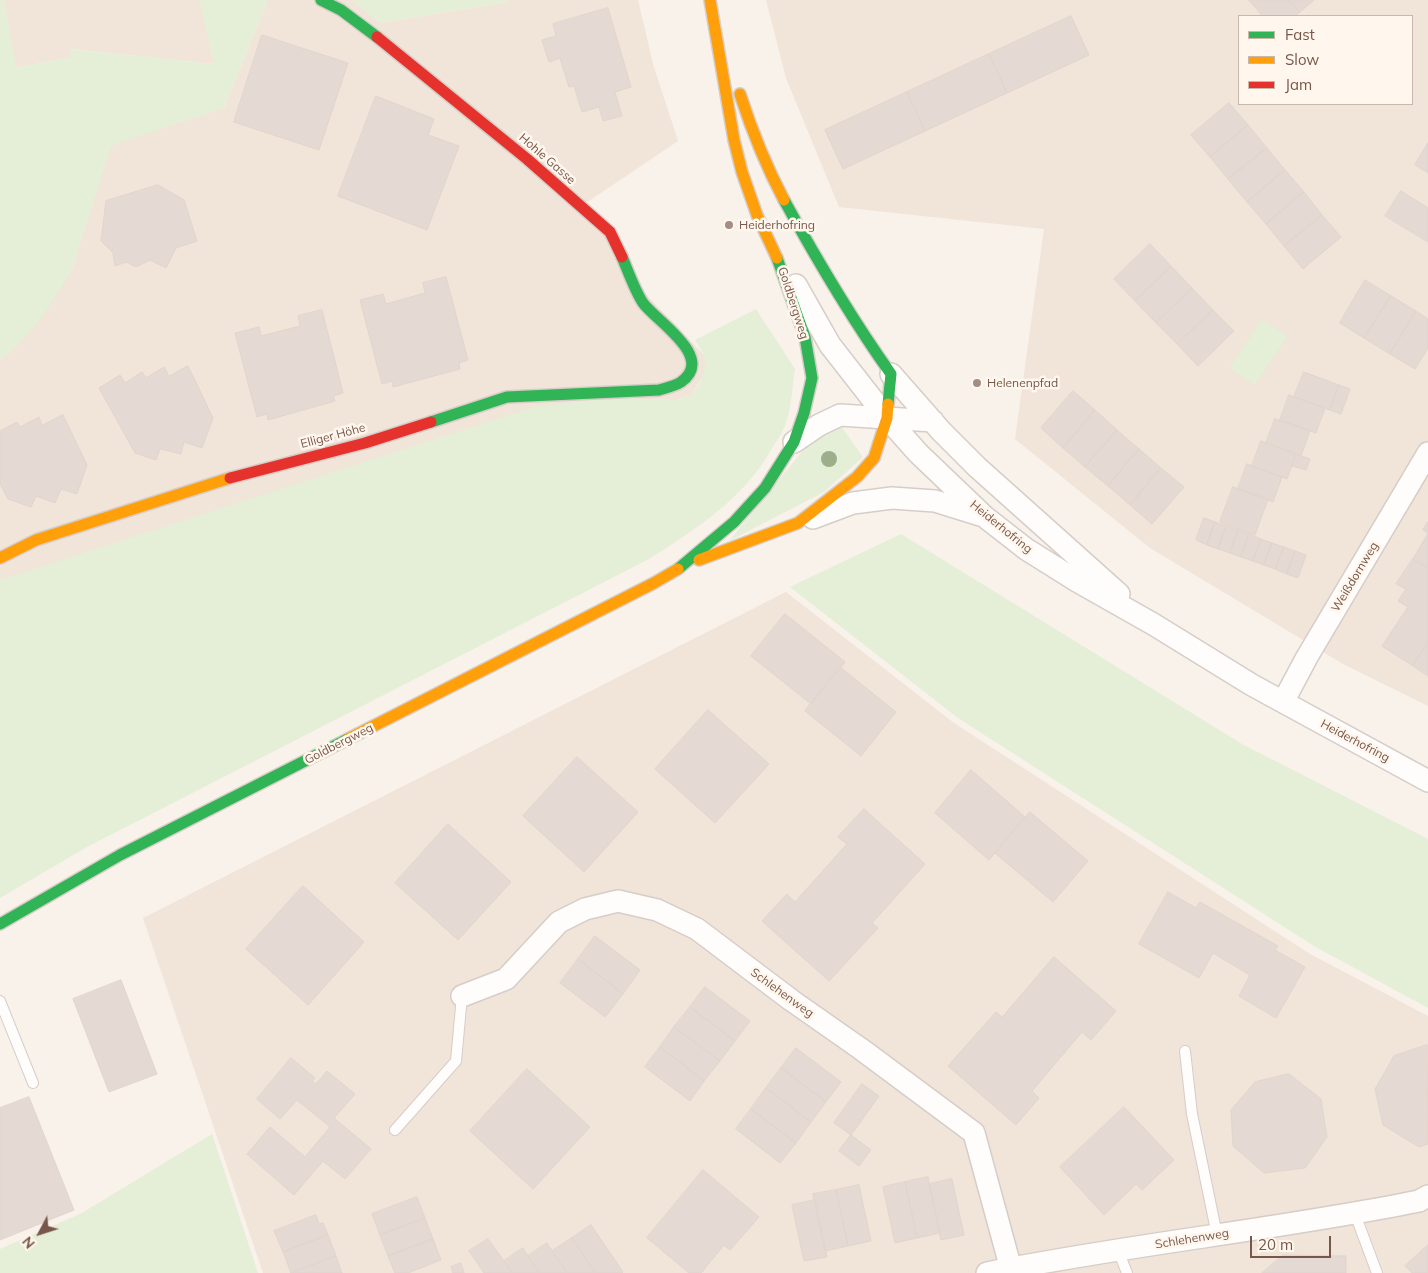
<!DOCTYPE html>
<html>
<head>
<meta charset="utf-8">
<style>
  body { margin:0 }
  #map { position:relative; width:1428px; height:1273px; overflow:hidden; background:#f8f2eb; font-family:Mulish,sans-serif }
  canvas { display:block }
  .legend { position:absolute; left:1238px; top:15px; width:175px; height:90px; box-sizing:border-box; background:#fff7ed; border:1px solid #c9b7ac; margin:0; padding:6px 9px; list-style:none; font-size:15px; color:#77574a }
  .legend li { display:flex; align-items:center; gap:10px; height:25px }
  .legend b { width:25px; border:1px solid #c9b7ac }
  .north { position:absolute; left:15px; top:1208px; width:50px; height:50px; -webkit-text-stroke:4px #fff7ed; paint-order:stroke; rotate:230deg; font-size:14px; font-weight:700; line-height:20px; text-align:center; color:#77574a }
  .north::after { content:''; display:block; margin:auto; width:18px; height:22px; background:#77574a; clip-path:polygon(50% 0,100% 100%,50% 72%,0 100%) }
  .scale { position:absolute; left:1250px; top:1236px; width:81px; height:22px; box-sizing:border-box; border:2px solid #77574a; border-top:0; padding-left:6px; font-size:15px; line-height:18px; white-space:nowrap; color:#77574a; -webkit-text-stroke:4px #fff7ed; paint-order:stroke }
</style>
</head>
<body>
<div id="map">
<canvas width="1428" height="1273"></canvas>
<ul class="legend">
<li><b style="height:6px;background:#30b455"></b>Fast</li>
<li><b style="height:6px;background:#ff9f0a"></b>Slow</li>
<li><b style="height:6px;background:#e5322d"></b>Jam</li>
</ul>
<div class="north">N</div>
<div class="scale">20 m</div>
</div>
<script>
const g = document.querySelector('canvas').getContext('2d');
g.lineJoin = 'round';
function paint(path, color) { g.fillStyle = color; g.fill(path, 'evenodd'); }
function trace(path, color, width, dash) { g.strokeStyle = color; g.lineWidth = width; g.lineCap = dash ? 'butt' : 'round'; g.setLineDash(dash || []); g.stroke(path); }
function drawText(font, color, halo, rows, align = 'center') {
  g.font = font + ' Mulish,sans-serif'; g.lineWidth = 5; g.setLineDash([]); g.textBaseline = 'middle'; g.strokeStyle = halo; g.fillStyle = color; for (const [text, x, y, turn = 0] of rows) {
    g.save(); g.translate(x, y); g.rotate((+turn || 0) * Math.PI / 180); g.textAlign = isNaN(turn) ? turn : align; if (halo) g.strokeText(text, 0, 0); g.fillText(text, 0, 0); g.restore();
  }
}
paint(new Path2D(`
  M 4,0 L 200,0 L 214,64 L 70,49 L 72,57 L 15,68 Z
  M 268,0 L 352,0 L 380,23 L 508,2 L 508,0 L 638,0 L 653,64 L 678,141 L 583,205 L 649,298 L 704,355 L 706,366 L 704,374 L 691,395 L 677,400 L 611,398 L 0,580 L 0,360 L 16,347 L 71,272 L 111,145 L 224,108 Z
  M 766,0 L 1428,0 L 1428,706 L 1343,664 L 1150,548 L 1015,439 L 1044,229 L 839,207 L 786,78 ZM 1239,16 L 1412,16 L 1412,104 L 1239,104 Z
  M 786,592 L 954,723 L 1310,954 L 1428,1016 L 1428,1273 L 263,1273 L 143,918 Z`), '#f1e4d8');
paint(new Path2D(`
  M 0,0 L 4,0 L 16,68 L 71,57 L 69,49 L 214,64 L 200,0 L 268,0 L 224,108 L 111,146 L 71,272 L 42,318 L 16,347 L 0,360 Z
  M 352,0 L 508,0 L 508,2 L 380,23 Z
  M 756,309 L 795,369 C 792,387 792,407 785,425 C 782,433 777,441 772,448 C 743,500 697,528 649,559 L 87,847 L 0,898 L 0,580 L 537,406 L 611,398 L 678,400 L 691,395 L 699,384 L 706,366 L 704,355 L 695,340 Z
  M 1262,319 L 1288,336 L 1255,385 L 1229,368 Z
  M 841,426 L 863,457 L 824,492 L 729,541 L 809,443 Z
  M 901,534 L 1242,744 L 1428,839 L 1428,1008 L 1314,946 L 958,718 L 790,587 Z
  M 212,1134 L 258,1273 L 0,1273 L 0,1249 L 82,1213 Z`), '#e5eed6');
const building = new Path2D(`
  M 1249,0 L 1289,0 L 1300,12 L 1295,16 L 1263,16 Z
  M 1289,0 L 1314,0 L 1300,12 Z
  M 608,8 L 631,87 L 615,92 L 622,116 L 603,121 L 599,107 L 582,112 L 574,86 L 569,87 L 560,58 L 549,62 L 542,40 L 556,36 L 553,24 Z
  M 1071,16 L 1089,55 L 1007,93 L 989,54 Z
  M 262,35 L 348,63 L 319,150 L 234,122 Z
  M 989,54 L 1007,93 L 925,131 L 907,92 Z
  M 907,92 L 925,131 L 843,169 L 825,130 Z
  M 376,96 L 434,119 L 428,135 L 459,146 L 427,230 L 338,196 Z
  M 1229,103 L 1248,125 L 1210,157 L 1191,135 Z
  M 1248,125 L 1267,148 L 1228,179 L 1210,157 Z
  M 1428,143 L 1428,173 L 1415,165 Z
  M 1267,148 L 1285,170 L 1247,202 L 1228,179 Z
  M 1285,170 L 1304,192 L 1266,224 L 1247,202 Z
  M 158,185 L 184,200 L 197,241 L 176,248 L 166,268 L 150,260 L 136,267 L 126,262 L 115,266 L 113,253 L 101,241 L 106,201 Z
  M 1401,191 L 1428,208 L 1428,242 L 1385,216 Z
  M 1304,192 L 1322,215 L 1284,246 L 1266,224 Z
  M 1322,215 L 1341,237 L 1303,269 L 1284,246 Z
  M 1150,244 L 1171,266 L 1135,301 L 1114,279 Z
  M 1171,266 L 1192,288 L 1156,323 L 1135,301 Z
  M 446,277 L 468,360 L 459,363 L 460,369 L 393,387 L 392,381 L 382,384 L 360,300 L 383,294 L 386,304 L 425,293 L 423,283 Z
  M 1365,280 L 1391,296 L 1364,338 L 1340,323 Z
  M 1192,288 L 1213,310 L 1177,344 L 1156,323 Z
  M 1391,296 L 1416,311 L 1390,354 L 1364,338 Z
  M 322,310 L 343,393 L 333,396 L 335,401 L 268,420 L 267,414 L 257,417 L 235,333 L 259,327 L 261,336 L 300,326 L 298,316 Z
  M 1213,310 L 1234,331 L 1198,366 L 1177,344 Z
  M 1416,311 L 1428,319 L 1428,348 L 1415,369 L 1390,354 Z
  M 188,366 L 213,418 L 202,448 L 184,442 L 181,454 L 160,449 L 156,460 L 135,453 L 99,388 L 120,375 L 125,383 L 142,372 L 146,378 L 164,367 L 169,376 Z
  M 1304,372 L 1339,385 L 1330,410 L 1294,397 Z
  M 1339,385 L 1350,389 L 1341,414 L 1330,410 Z
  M 1073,391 L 1095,410 L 1063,448 L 1041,428 Z
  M 1289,395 L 1325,408 L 1316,433 L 1280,420 Z
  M 1095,410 L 1117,430 L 1085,467 L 1063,448 Z
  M 63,415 L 87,465 L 77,494 L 61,489 L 55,503 L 36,496 L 31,507 L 8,499 L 0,484 L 0,431 L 17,422 L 20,427 L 39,417 L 42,425 Z
  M 1275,419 L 1310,431 L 1301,456 L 1266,443 Z
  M 1117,430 L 1139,449 L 1108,486 L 1085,467 Z
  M 1261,441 L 1296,454 L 1287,479 L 1252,466 Z
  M 1139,449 L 1161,468 L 1130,505 L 1108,486 Z
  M 1296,454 L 1310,459 L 1306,470 L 1292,466 Z
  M 1247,464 L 1282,477 L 1273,502 L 1238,489 Z
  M 1161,468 L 1184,487 L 1152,524 L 1130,505 Z
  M 1233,487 L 1268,499 L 1255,535 L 1220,522 Z
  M 1204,518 L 1215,522 L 1207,545 L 1196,540 Z
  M 1215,522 L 1226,526 L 1218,549 L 1207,545 Z
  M 1428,522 L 1428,568 L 1413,559 L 1428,533 L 1423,530 Z
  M 1226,526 L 1238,530 L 1230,553 L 1218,549 Z
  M 1238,530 L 1249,534 L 1241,557 L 1230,553 Z
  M 1249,534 L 1261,539 L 1253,561 L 1241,557 Z
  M 1261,539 L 1272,543 L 1264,565 L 1253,561 Z
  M 1272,543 L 1284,547 L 1275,569 L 1264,565 Z
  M 1284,547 L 1295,551 L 1287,574 L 1275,569 Z
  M 1295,551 L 1306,555 L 1298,578 L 1287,574 Z
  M 1413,559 L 1428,568 L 1428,642 L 1413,666 L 1382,646 L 1408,607 L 1398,601 L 1406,589 L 1396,584 Z
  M 785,614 L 845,662 L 811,704 L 751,656 Z
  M 1428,642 L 1428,676 L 1413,666 Z
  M 840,667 L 896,712 L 861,756 L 805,711 Z
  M 708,710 L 769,764 L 715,823 L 655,769 Z
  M 577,757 L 638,812 L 584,872 L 523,816 Z
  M 971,770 L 1025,817 L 989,860 L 935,813 Z
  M 864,809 L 925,864 L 872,923 L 878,928 L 829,981 L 762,921 L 787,894 L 795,902 L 847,844 L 838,837 Z
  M 1030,812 L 1088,861 L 1053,902 L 995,853 Z
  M 448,824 L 511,882 L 458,940 L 395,883 Z
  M 303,886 L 364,942 L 308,1005 L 246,949 Z
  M 1168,892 L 1196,908 L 1200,902 L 1278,946 L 1275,950 L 1305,967 L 1276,1018 L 1239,996 L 1250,975 L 1213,953 L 1199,978 L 1139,944 Z
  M 595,936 L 640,970 L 623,994 L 578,959 Z
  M 1054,957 L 1116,1011 L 1091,1040 L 1082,1032 L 1032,1091 L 1039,1098 L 1016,1125 L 948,1066 L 996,1012 L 1002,1017 Z
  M 578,959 L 623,994 L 605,1017 L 560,983 Z
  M 121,980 L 157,1074 L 109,1092 L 73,999 Z
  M 705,987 L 750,1021 L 735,1041 L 690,1007 Z
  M 690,1007 L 735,1041 L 720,1061 L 674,1027 Z
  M 674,1027 L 720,1061 L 704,1081 L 660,1047 Z
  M 1427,1045 L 1428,1144 L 1419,1147 L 1383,1125 L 1375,1089 L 1394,1056 Z
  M 660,1047 L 704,1081 L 690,1101 L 645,1067 Z
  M 796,1048 L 841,1082 L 826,1102 L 781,1068 Z
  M 291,1058 L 315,1078 L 312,1081 L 316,1084 L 327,1071 L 355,1094 L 334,1118 L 371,1149 L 345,1179 L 323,1161 L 294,1195 L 247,1154 L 270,1127 L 305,1157 L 330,1127 L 297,1100 L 280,1119 L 257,1099 Z
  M 781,1068 L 826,1102 L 811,1122 L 766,1088 Z
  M 527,1069 L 590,1127 L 533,1189 L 470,1131 Z
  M 1289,1074 L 1321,1099 L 1327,1137 L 1305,1168 L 1264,1173 L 1233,1146 L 1231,1110 L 1255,1082 Z
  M 862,1084 L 879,1096 L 851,1135 L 834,1123 Z
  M 766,1088 L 811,1122 L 796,1143 L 751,1109 Z
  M 29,1097 L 74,1210 L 0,1240 L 0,1108 Z
  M 1124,1107 L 1174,1160 L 1142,1190 L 1136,1184 L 1104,1215 L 1060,1167 Z
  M 751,1109 L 796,1143 L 780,1163 L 736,1129 Z
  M 851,1135 L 871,1150 L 859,1166 L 839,1151 Z
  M 703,1170 L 759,1217 L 730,1250 L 724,1245 L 701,1273 L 689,1273 L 647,1238 Z
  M 928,1177 L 940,1233 L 917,1238 L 905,1182 Z
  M 952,1179 L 964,1235 L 941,1240 L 929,1184 Z
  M 905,1182 L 917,1238 L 895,1243 L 883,1187 Z
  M 859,1185 L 871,1241 L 848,1246 L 836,1190 Z
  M 836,1190 L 848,1246 L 825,1251 L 813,1194 Z
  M 417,1197 L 425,1218 L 380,1235 L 372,1214 Z
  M 815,1200 L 827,1257 L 804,1261 L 792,1205 Z
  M 316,1215 L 319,1224 L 323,1223 L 328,1235 L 283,1252 L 274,1231 Z
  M 425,1218 L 433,1239 L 388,1256 L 380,1235 Z
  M 591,1225 L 623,1272 L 622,1273 L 595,1273 L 572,1238 Z
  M 328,1235 L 336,1256 L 291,1273 L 283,1252 Z
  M 572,1238 L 595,1273 L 567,1273 L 552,1251 Z
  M 433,1239 L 441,1260 L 408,1273 L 395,1273 L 388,1256 Z
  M 488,1239 L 504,1261 L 512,1273 L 484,1273 L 469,1251 Z
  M 547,1243 L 552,1251 L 567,1273 L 539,1273 L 528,1256 Z
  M 1428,1245 L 1428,1273 L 1412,1273 L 1405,1266 Z
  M 523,1248 L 528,1256 L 539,1273 L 512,1273 L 504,1261 Z
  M 1283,1255 L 1346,1256 L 1346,1273 L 1262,1273 Z
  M 336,1256 L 342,1273 L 291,1273 Z
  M 461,1263 L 464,1273 L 453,1273 L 451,1267 Z`);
paint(building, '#e4dad3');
trace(building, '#e1d5cd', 1);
const lane = new Path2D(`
  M 0,1001 L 33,1083
  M 1185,1051 L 1192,1114 L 1217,1235
  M 395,1130 L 456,1061 L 462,996
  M 1355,1214 L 1377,1273
  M 1118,1250 L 1127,1273`);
const street = new Path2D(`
  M 796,285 L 830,345 L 887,418 L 918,453 L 985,517 L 1026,549 L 1077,581 L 1153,624 L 1252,685 L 1428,781
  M 891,374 L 941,431 L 977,467 L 1119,594
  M 794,442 L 819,425 L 840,415 L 933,421
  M 813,518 L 853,503 L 892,498 L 935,501 L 980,515
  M 1283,702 L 1307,657 L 1428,453
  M 462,996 L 506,979 L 559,922 L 585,909 L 618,901 L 657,910 L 697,929 L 791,1000 L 861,1049 L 974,1133 L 1011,1269
  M 987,1273 C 1130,1244 1276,1230 1419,1201 L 1428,1196`);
const fast = new Path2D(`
  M 321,0 L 341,10 L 377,37
  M 784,200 C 817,260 851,318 891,374 L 888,404
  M 431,422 L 507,397 L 659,390 C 666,388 675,386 681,382 C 716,357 656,321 643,303 C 635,291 628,271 622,257
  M 678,569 L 734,522 L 765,488 L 794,442 L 804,413 L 812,378 L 805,337 L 777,258
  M 0,924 L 120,855 L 348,739`);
const slow = new Path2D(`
  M 710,0 L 734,140 L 742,172 L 757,215 L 777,258
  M 740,94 C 752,131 766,166 784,200
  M 0,558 L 36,540 L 230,478
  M 699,560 L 798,523 L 857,477 L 874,458 L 887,418 L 888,404
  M 348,739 L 654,583 L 678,569`);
const jam = new Path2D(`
  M 377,37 L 527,159 L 610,232 L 622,257
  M 230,478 L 365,443 L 431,422`);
trace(lane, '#d6cdc8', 12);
trace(street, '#d6cdc8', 24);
trace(fast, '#d7cdc8', 14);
trace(slow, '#d7cdc8', 14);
trace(jam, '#d7cdc8', 14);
trace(lane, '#fefdfc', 10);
trace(street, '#fefdfc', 21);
trace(fast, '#30b455', 11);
trace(slow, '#ff9f0a', 11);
trace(jam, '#e5322d', 11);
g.fillStyle = '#9dae8c';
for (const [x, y] of [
  [829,459]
]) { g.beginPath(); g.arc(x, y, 8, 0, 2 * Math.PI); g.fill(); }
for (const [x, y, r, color] of [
  [729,225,5,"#a48d82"],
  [977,383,5,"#a48d82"]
]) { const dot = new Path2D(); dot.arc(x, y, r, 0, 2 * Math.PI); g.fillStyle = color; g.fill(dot); trace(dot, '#fff7ed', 2); }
drawText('12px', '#77574a', '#fff7ed', [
  ["Hohle Gasse",547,159,41],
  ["Goldbergweg",793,303,72],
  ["Elliger Höhe",333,436,-15],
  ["Heiderhofring",1001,527,39],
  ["Weißdornweg",1355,577,-59],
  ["Heiderhofring",1355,741,28],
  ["Goldbergweg",339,744,-27],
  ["Schlehenweg",782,993,36],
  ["Schlehenweg",1192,1239,-9]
]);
drawText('12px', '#77574a', '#fff7ed', [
  ["Heiderhofring",739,225],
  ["Helenenpfad",987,383]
], 'left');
</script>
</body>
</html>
